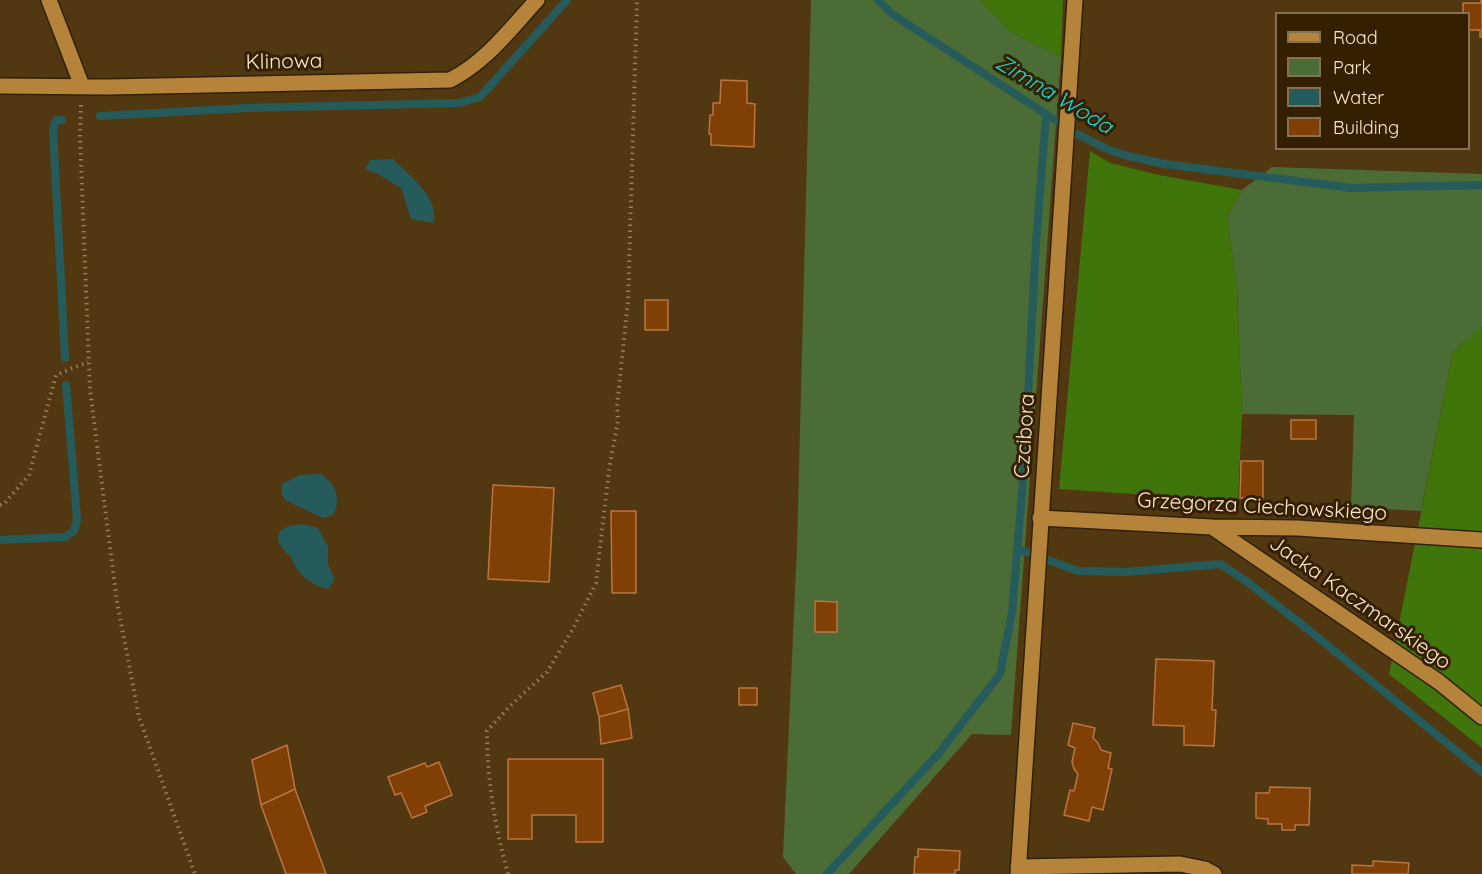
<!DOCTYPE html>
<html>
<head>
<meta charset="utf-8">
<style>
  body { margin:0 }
  #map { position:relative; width:1482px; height:874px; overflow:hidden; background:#523811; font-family:Quicksand,sans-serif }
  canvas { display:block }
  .legend { position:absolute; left:1275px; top:12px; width:195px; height:138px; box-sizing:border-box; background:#342001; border:2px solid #847052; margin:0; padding:8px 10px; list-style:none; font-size:18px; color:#fce7cb }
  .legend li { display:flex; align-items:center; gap:12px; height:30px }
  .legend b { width:30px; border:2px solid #847052 }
</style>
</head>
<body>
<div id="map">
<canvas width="1482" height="874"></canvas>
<ul class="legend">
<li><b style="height:8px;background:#b5833a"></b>Road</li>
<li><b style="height:16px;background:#4c6c36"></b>Park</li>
<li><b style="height:16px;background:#265b5b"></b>Water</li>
<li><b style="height:16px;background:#804005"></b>Building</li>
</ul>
</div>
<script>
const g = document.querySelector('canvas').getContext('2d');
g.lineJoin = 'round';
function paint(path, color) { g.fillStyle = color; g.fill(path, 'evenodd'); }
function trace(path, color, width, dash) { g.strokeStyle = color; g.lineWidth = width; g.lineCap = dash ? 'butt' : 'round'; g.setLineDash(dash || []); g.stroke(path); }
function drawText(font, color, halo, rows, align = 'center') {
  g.font = font + ' Quicksand,sans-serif'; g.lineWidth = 6; g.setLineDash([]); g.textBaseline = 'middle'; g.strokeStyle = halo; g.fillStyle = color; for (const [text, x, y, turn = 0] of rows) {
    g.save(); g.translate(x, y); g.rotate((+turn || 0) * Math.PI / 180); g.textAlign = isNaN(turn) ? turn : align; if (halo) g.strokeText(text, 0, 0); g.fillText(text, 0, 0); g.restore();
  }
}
paint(new Path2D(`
  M 811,0 L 980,0 L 1012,33 L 1061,57 L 1011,735 L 972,734 L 849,874 L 796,874 L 783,857 L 797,548 Z
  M 1272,167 L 1482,174 L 1482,327 L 1453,352 L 1421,511 L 1351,507 L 1354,415 L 1242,414 L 1237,289 L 1227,217 L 1242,190 Z`), '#4c6c36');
paint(new Path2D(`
  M 980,0 L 1063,0 L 1061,57 L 1012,33 Z
  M 1090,151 L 1110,163 L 1159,175 L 1242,190 L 1227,217 L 1237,289 L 1242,414 L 1238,501 L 1059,489 Z
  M 1482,327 L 1482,748 L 1389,674 L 1453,352 Z`), '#40750b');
paint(new Path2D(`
  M 393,159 C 411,177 438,196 434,223 L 411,219 L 401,188 L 378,174 L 365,169 L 370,160 Z
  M 320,474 C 335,482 342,499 333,515 L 323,518 L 287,501 C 281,497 281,491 282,484 L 300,475 Z
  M 303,524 L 318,528 L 328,547 L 328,565 L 335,579 L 328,589 C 309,584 296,574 291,556 L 286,553 L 278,541 L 279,532 L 288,526 Z`), '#265b5b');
trace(new Path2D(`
  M 878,0 L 892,14 L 1075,133 L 1109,150 L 1128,156 L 1165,164 L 1351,188 L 1482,185
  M 100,116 L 247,108 L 459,103 L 480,97 L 567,0
  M 62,120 L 56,120 L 53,130 L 65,358
  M 0,540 L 65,537 L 74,531 L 77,519 L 66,385
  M 1018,549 L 1078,571 L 1126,572 L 1220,564 L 1246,581 L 1310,631 L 1482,772
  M 827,874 L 939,753 L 1000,674 L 1012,612 L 1024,469 L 1036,243 L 1046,115`), '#265b5b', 8);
const building = new Path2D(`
  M 1481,0 L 1482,0 L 1482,37 L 1480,37 L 1480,30 L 1468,30 L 1468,14 L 1463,14 L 1463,3 L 1481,3 Z
  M 721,80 L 747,81 L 747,103 L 755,104 L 754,147 L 711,145 L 711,134 L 709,134 L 710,115 L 713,115 L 713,103 L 720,103 Z
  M 645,300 L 668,300 L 668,330 L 645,330 Z
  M 1291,420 L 1316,420 L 1316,439 L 1291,439 Z
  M 1241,461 L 1263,461 L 1263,498 L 1240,498 Z
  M 493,485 L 554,488 L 549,582 L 488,579 Z
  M 611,511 L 636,511 L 636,593 L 612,593 Z
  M 815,601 L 837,602 L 837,632 L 815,632 Z
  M 1156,659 L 1214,661 L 1212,710 L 1216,710 L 1214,746 L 1184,745 L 1184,726 L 1153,725 Z
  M 621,685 L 628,709 L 599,717 L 593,693 Z
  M 739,688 L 757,688 L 757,705 L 739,705 Z
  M 628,709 L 632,738 L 601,744 L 599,717 Z
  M 1073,723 L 1095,728 L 1093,738 L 1098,743 L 1101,750 L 1111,753 L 1108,768 L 1112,769 L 1103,810 L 1092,807 L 1089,821 L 1064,815 L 1070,790 L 1074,791 L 1078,774 L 1074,769 L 1072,762 L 1075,748 L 1068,745 Z
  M 287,745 L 295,789 L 261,805 L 252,760 Z
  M 508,759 L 603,759 L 603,842 L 576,842 L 576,815 L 532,815 L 532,839 L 508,839 Z
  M 439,762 L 452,795 L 425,806 L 427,812 L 412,818 L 401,793 L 395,795 L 388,777 L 425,763 L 427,767 Z
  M 1270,787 L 1310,788 L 1309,825 L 1295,825 L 1295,830 L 1282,830 L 1282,824 L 1268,824 L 1268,819 L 1256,818 L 1256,793 L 1269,793 Z
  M 295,789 L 326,874 L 286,874 L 261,805 Z
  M 918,849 L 960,851 L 959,870 L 955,870 L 955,874 L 914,874 L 915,857 L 918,857 Z
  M 1373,861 L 1409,863 L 1408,874 L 1352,874 L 1352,865 L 1373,866 Z`);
paint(building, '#804005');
trace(building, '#ba7444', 1.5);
const minor = new Path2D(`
  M 49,0 L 82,86
  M 0,86 L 108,87 L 450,80 C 486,62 510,29 537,0
  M 1040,518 L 1212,527 L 1297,528 L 1482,540
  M 1212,527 L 1439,682 L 1482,717
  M 1018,867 L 1180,864 L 1205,869 L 1214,874
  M 1018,874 L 1075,0`);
trace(minor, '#31210a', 18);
trace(new Path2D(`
  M 81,105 L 80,137 L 90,390 L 117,602 L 139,717 L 195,874
  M 0,505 L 4,504 L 29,475 L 56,375 L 88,362
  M 508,874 C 495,827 487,780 487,731 L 510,706 L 547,672 L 574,627 L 596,583 L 609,470 L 618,420 L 617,406 L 628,301 L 637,0`), '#977f5c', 4, [1.5, 4.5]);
trace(minor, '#b5833a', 15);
drawText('21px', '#fce7cb', '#342001', [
  ["Klinowa",284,62,-1],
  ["Czcibora",1025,436,-86],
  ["Grzegorza Ciechowskiego",1262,507,3],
  ["Jacka Kaczmarskiego",1360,603,35]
]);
drawText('italic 22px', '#10dad9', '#342001', [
  ["Zimna Woda",1054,95,31]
]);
</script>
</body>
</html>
